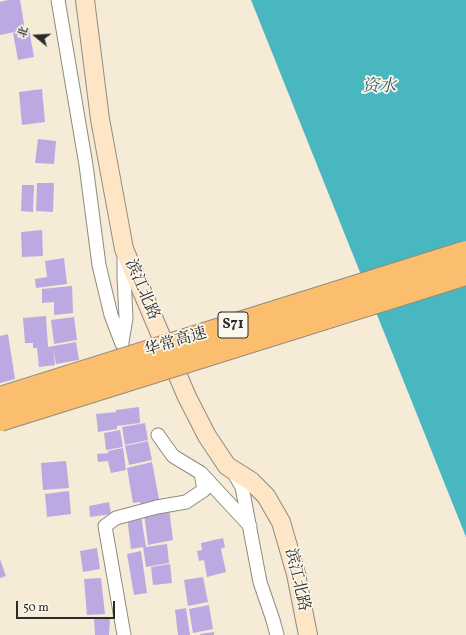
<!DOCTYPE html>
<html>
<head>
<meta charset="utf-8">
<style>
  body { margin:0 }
  #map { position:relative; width:466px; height:635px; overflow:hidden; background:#f5ebd6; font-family:Vollkorn,"Noto Serif SC",serif }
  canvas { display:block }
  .north { position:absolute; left:16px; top:16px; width:40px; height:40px; -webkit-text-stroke:3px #fbf7ec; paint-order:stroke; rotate:288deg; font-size:11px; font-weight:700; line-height:16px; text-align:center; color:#2b2b2b }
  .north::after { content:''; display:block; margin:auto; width:14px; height:18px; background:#2b2b2b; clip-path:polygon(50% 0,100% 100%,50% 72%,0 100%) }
  .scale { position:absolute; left:16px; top:601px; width:99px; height:18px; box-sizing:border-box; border:2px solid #2b2b2b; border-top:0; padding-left:5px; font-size:12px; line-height:14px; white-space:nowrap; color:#2b2b2b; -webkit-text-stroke:3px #fbf7ec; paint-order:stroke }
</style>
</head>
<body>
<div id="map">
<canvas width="466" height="635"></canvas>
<div class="north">北</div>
<div class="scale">50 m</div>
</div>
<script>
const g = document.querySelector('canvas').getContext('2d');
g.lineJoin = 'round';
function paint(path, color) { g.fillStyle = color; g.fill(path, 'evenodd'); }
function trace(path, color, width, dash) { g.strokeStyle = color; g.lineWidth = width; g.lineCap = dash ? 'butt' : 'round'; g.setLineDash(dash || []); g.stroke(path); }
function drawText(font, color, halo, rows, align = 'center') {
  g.font = font + ' Vollkorn,"Noto Serif SC",serif'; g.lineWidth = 3.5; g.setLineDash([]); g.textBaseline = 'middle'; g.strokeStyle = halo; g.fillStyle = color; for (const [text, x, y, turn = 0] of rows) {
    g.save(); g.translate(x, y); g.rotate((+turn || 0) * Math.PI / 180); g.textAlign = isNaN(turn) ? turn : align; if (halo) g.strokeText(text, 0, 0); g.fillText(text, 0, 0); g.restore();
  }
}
paint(new Path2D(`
  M 251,0 L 466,0 L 466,537 Z`), '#48b7bf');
paint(new Path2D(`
  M 8,0 L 20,0 L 25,30 L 0,35 L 0,2 Z
  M 29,29 L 34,57 L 18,60 L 13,33 Z
  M 42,89 L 45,122 L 22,125 L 19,92 Z
  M 38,139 L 56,141 L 54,164 L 35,163 Z
  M 37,183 L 54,183 L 53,212 L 36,211 Z
  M 22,185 L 34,185 L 33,212 L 21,211 Z
  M 42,230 L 43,256 L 22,257 L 21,232 Z
  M 64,258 L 67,284 L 36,288 L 35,279 L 47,277 L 45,261 Z
  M 72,286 L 73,313 L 54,315 L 54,302 L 42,303 L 42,289 Z
  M 46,316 L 48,347 L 76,342 L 79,360 L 56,364 L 53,349 L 55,365 L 39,367 L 37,348 L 33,348 L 33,343 L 25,343 L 23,318 Z
  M 74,317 L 77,340 L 54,344 L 51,320 Z
  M 8,334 L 15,379 L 0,383 L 0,336 Z
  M 139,407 L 140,423 L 117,426 L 117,429 L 98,432 L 96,414 L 116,412 L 116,410 Z
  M 145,423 L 148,440 L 125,445 L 122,427 Z
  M 120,430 L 123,447 L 106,450 L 104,433 Z
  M 148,441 L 152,460 L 129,465 L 125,446 Z
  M 123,448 L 126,470 L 111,473 L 108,461 L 98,462 L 97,454 L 108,453 L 108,451 Z
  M 66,461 L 69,488 L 43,490 L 41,463 Z
  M 152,462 L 160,504 L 141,508 L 140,502 L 133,503 L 127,468 Z
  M 69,491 L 71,514 L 47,517 L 45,494 Z
  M 109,502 L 111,514 L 90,517 L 89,506 Z
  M 169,508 L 173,540 L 148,545 L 144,513 Z
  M 141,515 L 146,547 L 167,544 L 169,563 L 146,567 L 143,547 L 131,549 L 127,517 Z
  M 223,538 L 225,547 L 221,549 L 226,572 L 207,577 L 204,560 L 199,561 L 197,551 L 202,550 L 201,543 Z
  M 97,548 L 100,569 L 83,572 L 80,551 Z
  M 141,551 L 147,593 L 134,595 L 127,554 Z
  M 0,559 L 6,576 L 0,578 Z
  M 170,564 L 172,583 L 153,585 L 151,567 Z
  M 203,577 L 208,602 L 188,606 L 184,580 Z
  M 101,578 L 105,614 L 87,615 L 84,579 Z
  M 209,605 L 213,629 L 193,633 L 189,609 Z
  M 186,608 L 190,635 L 178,635 L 175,610 Z
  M 94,618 L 110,618 L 109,635 L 95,635 Z
  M 214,632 L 214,635 L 200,635 L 200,634 Z`), '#bda9e2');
const street = new Path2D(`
  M 58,0 L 86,165 L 99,265 L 111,315 L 122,344
  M 122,342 L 126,318 L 124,277 L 124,254
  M 233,472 L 242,487 L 260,582 L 273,620 L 277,635
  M 201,473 L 250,526
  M 124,635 L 105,526 L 116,518 L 157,507 L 186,502 L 204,490 L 201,473 L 173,456 L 158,435`);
const secondary = new Path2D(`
  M 85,0 L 100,119 L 124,249 L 187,397 L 207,436 L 227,466 L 251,481 L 266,496 L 281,522 L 296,574 L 308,635`);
trace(street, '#908b80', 15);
trace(secondary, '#908b80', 20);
trace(street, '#fff', 13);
trace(secondary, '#fde5c5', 18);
const highwayBridge = new Path2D(`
  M 0,398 L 466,252
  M 0,420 L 466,274`);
trace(highwayBridge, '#908b80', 24, []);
trace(highwayBridge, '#fabe6e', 22);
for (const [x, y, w] of [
  [233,325,30]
]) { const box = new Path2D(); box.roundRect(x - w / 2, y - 13, w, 26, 3); g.fillStyle = '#fbf7ec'; g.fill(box); trace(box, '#2b2b2b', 1); }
drawText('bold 15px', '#2b2b2b', null, [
  ["S71",233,325]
]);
drawText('16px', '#2b2b2b', '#fbf7ec', [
  ["滨江北路",141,290,67],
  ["华常高速",176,343,-17],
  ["滨江北路",296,580,77]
]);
drawText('italic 17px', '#355c5f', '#fbf7ec', [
  ["资水",379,88]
]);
</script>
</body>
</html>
